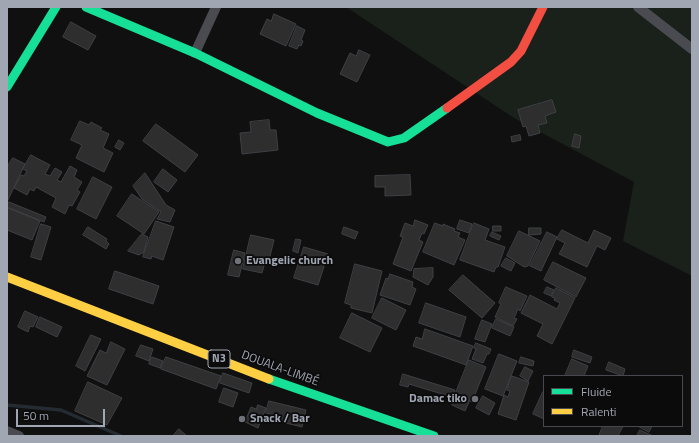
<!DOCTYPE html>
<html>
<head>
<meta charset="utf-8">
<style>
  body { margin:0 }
  #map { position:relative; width:699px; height:443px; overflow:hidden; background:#101010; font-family:"Titillium Web",sans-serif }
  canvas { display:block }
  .frame { position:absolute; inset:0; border:8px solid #a0a6b2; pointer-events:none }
  .legend { position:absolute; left:543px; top:375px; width:140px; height:52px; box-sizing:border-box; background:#0b0b0c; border:1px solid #47494e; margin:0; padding:5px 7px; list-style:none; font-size:12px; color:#a0a6b2 }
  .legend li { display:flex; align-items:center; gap:8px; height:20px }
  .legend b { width:20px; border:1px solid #47494e }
  .scale { position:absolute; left:16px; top:409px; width:89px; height:18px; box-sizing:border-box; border:2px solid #a0a6b2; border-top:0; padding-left:5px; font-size:12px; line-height:14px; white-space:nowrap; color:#a0a6b2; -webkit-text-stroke:3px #0b0b0c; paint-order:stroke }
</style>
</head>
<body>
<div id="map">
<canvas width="699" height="443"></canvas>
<div class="frame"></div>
<ul class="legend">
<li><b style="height:5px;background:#16e098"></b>Fluide</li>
<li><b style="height:5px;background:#ffcf43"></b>Ralenti</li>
</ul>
<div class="scale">50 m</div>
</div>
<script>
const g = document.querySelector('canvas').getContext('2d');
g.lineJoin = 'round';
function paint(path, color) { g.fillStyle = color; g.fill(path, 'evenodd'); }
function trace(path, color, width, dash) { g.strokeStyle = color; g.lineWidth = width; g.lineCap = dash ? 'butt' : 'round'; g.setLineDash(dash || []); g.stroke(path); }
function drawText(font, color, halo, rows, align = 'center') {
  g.font = font + ' "Titillium Web",sans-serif'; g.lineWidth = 3.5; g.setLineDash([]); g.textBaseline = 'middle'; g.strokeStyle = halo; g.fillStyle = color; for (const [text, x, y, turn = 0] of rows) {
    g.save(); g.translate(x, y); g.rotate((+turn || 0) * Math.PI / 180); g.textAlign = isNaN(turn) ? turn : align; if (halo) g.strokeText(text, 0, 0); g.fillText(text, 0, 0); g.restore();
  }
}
paint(new Path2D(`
  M 346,7 L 692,7 L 692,276 L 623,241 L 634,182 L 514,118 Z`), '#1a211b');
trace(new Path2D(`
  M 7,405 L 61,410 L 121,436`), '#242b32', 3.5);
const building = new Path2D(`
  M 274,14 L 296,24 L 286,46 L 260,34 L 267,19 L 271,21 Z
  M 71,22 L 96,36 L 88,50 L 63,37 Z
  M 297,26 L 305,30 L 301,40 L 303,41 L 301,46 L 299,45 L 297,49 L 289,46 Z
  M 359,50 L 370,55 L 357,82 L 340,74 L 350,53 L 356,56 Z
  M 552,100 L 556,112 L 545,116 L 547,123 L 538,125 L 540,133 L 529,136 L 526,126 L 523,127 L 518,110 Z
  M 269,120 L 270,130 L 276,130 L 278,150 L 242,154 L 240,133 L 251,132 L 250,122 Z
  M 80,121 L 89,125 L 91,122 L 102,128 L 100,130 L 109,134 L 103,148 L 113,153 L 104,172 L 76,158 L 82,145 L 71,140 Z
  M 156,124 L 198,155 L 185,172 L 143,141 Z
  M 575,134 L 581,136 L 579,148 L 572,146 Z
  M 520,135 L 521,140 L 512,142 L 511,137 Z
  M 119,140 L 124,143 L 120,150 L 115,147 Z
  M 31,155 L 50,165 L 45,174 L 50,176 L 55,168 L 62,172 L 57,180 L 61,182 L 70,166 L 77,170 L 74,177 L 82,182 L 77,190 L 80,192 L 72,206 L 69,205 L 65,214 L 52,207 L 56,198 L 36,187 L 34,191 L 30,189 L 27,195 L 14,188 L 21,175 L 24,176 L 27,171 L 23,169 Z
  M 13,158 L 25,164 L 7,202 L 7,167 Z
  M 163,169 L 177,180 L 168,192 L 154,182 Z
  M 145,173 L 166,205 L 175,210 L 170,222 L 157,219 L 161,212 L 142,199 L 133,186 Z
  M 410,175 L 411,195 L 385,196 L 385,187 L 375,187 L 375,176 Z
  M 93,177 L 112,187 L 96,219 L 77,209 Z
  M 132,194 L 159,212 L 144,234 L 117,216 Z
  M 9,202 L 46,217 L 44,222 L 7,207 Z
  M 8,208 L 40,221 L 32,240 L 7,230 L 7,212 Z
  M 415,220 L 428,225 L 424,234 L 422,233 L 419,240 L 423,242 L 411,271 L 393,264 L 403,237 L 400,236 L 405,223 L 413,226 Z
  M 460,220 L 472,224 L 469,233 L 457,229 Z
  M 156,221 L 174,227 L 163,260 L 152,256 L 151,259 L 143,257 Z
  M 435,223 L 443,226 L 443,224 L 455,229 L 454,231 L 460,233 L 458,237 L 465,240 L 454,265 L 423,252 Z
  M 474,223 L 489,229 L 485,240 L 505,247 L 498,267 L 496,267 L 494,272 L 460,260 Z
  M 41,224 L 51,227 L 41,260 L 31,257 Z
  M 493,226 L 501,226 L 501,231 L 493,231 Z
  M 88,227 L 107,239 L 106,241 L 109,244 L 106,249 L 83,235 Z
  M 344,227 L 358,232 L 355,239 L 342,234 Z
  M 529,228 L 541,228 L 541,234 L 529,235 Z
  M 562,230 L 588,243 L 594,230 L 611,238 L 605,250 L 597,246 L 587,267 L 559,254 L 565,243 L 557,239 Z
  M 519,231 L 540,241 L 528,266 L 524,267 L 507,256 Z
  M 492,232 L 501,236 L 499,240 L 490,236 Z
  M 547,232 L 557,237 L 541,271 L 530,266 Z
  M 142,234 L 148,237 L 144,252 L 139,255 L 128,251 Z
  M 251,235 L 274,240 L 269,260 L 266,259 L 262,273 L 243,269 Z
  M 296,239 L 301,240 L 298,253 L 293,251 Z
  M 304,247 L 328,254 L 318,285 L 294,278 Z
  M 234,250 L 245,253 L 239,277 L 228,275 Z
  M 506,258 L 515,263 L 511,271 L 501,266 Z
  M 553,262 L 586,278 L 576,297 L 544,280 Z
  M 355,264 L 382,271 L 372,313 L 351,308 L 351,305 L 345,303 Z
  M 433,268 L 433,277 L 428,285 L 413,277 L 414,269 Z
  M 115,271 L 159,286 L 153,304 L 109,289 Z
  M 390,274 L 413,282 L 412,287 L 416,289 L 410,305 L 380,295 L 386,278 L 388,279 Z
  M 463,275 L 495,303 L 482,318 L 449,290 Z
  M 506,287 L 527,296 L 520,311 L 518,309 L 514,318 L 517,319 L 513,326 L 495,317 L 501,304 L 499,303 Z
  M 547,287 L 554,290 L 551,296 L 544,293 Z
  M 556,288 L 575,298 L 552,344 L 537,336 L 543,324 L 521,313 L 530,295 L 557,309 L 560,303 L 554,300 L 555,298 L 552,297 Z
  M 382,298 L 406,310 L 396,330 L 372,318 Z
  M 426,303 L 466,317 L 460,337 L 419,323 Z
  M 25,311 L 38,317 L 33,327 L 30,326 L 28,332 L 18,327 Z
  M 352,313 L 382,328 L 370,352 L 340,338 Z
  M 40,317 L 62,327 L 57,337 L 36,327 Z
  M 496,319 L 514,327 L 510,336 L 492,328 Z
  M 482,320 L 492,324 L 485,342 L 475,339 Z
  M 425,329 L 473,346 L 466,365 L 413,346 L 416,337 L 422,339 Z
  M 91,335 L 101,339 L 85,371 L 76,366 Z
  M 111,342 L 125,349 L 107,385 L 87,376 L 100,350 L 106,353 Z
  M 476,343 L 491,349 L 489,354 L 487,354 L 483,363 L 472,359 L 476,349 L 474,348 Z
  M 141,345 L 153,349 L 149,361 L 136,356 Z
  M 574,350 L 592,357 L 590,363 L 572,357 Z
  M 499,354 L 517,361 L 503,396 L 485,389 Z
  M 152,357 L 163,361 L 160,368 L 149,364 Z
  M 166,357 L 221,376 L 216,389 L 161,369 Z
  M 521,357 L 534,361 L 533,366 L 519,363 Z
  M 572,359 L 588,366 L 584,376 L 565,376 Z
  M 469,360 L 486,367 L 472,402 L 455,395 Z
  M 609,362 L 625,369 L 623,376 L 606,370 Z
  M 525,367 L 533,371 L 528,381 L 520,376 Z
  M 223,373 L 252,383 L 249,393 L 220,383 Z
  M 403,374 L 455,390 L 452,397 L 409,384 L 408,387 L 400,385 Z
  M 512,376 L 529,382 L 516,420 L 498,414 L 504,395 L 508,397 L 510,391 L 507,390 Z
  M 88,382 L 122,398 L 107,425 L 75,411 Z
  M 224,388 L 238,393 L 233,407 L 219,402 Z
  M 543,392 L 544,393 L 544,419 L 533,414 Z
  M 456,396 L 469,402 L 465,411 L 452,405 Z
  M 483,396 L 495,403 L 489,415 L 476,408 Z
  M 269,401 L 306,410 L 302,427 L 274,420 L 275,415 L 266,413 Z
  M 258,405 L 266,408 L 258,428 L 245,422 L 251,407 L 256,409 Z
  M 603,426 L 623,426 L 618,436 L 599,436 Z
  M 638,426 L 652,426 L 649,432 Z
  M 179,429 L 187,436 L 173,436 Z
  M 640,430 L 653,436 L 637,436 Z`);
paint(building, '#2e2e2f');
trace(building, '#3e4044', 1);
trace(new Path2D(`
  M 638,7 L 692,49
  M 195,53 L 216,7
  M 7,431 L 19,436`), '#4a4b50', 10);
trace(new Path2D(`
  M 86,7 L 195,53 L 317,113 L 388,142 L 404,138 L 447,108
  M 7,87 L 56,7
  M 269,379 L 434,436`), '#16e098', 9);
trace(new Path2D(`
  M 7,277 L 269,379`), '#ffcf43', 9);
trace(new Path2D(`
  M 447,108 L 511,62 L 521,51 L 543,7`), '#f24e42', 9);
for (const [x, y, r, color] of [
  [238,261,4,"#6e7279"],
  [475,399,4,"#6e7279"],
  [242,419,4,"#6e7279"]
]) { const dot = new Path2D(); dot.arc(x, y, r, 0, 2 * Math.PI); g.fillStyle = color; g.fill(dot); trace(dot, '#0b0b0c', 1.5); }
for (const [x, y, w] of [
  [219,359,22]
]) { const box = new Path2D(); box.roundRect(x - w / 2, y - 9, w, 18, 3); g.fillStyle = '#0b0b0c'; g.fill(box); trace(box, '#a0a6b2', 1); }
drawText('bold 11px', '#a0a6b2', null, [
  ["N3",219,359]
]);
drawText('bold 12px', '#a0a6b2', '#0b0b0c', [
  ["Evangelic church",246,261],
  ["Damac tiko",467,399,"right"],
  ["Snack / Bar",250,419]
], 'left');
drawText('12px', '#a0a6b2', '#0b0b0c', [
  ["DOUALA-LIMBÉ",280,369,20]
]);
</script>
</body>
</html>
